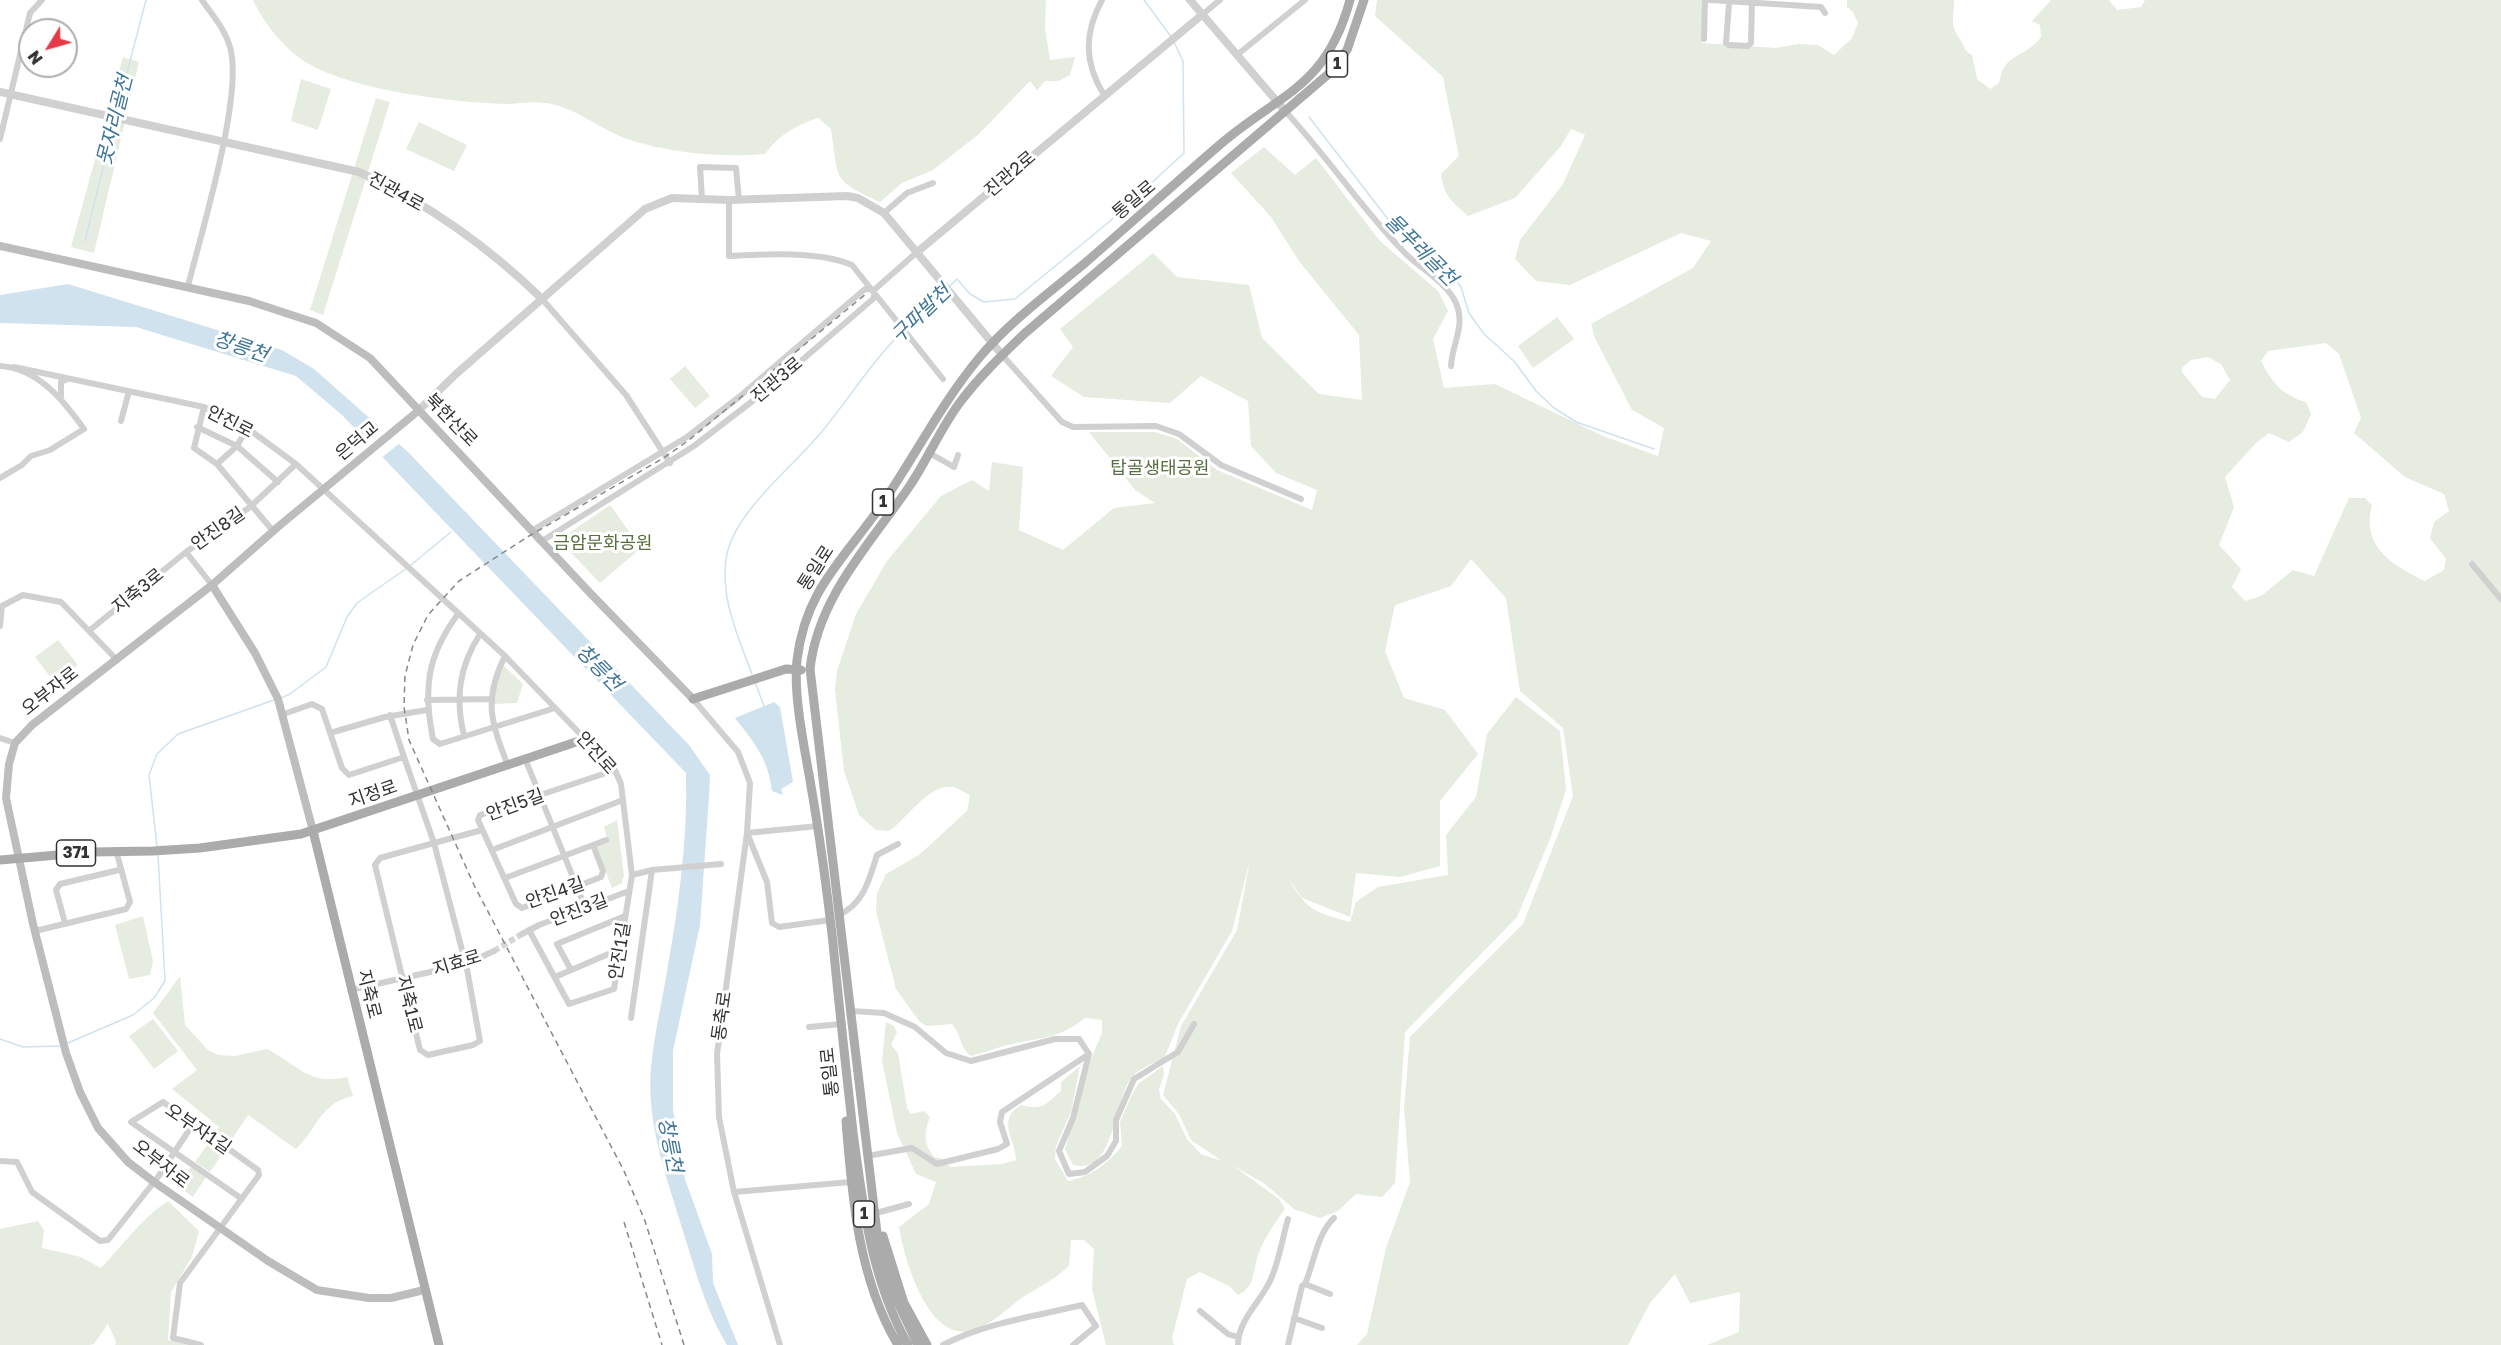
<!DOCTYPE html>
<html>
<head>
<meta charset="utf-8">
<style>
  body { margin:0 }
  #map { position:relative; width:2501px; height:1345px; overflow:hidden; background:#fff; font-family:"Golos Text",sans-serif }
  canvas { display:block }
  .north { position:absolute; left:18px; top:18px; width:60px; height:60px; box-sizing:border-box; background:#fff; border:2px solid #adadad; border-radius:50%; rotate:233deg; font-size:16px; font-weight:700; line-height:24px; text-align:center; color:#333 }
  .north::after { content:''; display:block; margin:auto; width:21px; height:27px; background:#e63946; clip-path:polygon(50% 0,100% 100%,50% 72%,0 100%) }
</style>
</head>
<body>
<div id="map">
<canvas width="2501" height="1345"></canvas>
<div class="north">N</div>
</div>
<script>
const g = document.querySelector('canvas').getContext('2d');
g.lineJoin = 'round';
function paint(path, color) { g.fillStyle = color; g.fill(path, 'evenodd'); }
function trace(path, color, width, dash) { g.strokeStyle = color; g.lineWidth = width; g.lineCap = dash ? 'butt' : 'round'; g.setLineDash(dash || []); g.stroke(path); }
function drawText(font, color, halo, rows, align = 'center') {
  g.font = font + ' "Golos Text","Noto Sans KR",sans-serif'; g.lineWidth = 6; g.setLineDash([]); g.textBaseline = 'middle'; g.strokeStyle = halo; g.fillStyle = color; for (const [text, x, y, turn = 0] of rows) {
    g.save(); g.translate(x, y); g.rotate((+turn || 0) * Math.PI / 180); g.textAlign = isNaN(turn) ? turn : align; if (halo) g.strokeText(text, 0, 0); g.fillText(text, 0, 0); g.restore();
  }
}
paint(new Path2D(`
  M 253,0 L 1046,0 L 1045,28 L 1050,60 L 1075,57 L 1070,75 L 1058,81 L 1045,81 L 1037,90 L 1030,81 L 979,134 L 933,170 L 902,183 L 880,202 C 831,179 839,181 831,129 L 818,118 C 796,125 779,135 765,154 C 721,158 672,153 630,140 C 602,131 576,107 546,103 C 533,101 519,104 505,104 C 451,102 356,91 309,64 C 286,51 264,24 253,0 Z
  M 1377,0 L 1702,0 L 1702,43 L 1776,48 L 1799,44 L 1818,45 L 1834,55 L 1852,38 L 1858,23 L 1853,12 L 1847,7 L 1847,0 L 1954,0 C 1954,19 1949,23 1961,41 C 1965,48 1965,52 1972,55 L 1977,79 L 1990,89 L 1999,83 C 2005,51 2023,60 2041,37 L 2040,25 L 2032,21 L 2051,0 L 2109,0 L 2117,10 L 2141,7 L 2145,0 L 2501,0 L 2501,1345 L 1707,1345 L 1739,1332 L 1740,1292 L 1690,1303 L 1675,1274 L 1650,1303 L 1628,1345 L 1357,1345 L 1367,1334 L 1386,1248 L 1410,1182 L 1404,1108 L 1410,1037 L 1523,924 L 1573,796 L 1563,728 L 1520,691 L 1506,598 L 1471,559 L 1451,586 L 1395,605 L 1385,651 L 1404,698 L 1445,710 L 1478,754 L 1440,801 L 1440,866 L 1400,877 L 1356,873 L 1350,917 L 1302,898 L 1288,877 C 1305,909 1315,913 1350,922 L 1356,902 L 1378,887 L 1448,875 L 1446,835 L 1476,797 L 1487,734 L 1516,697 L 1560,731 L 1566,790 L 1550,839 L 1517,917 L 1405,1032 L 1395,1183 L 1382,1197 L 1356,1194 L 1338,1211 L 1320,1218 L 1294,1209 L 1265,1184 L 1232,1165 L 1279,1199 L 1285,1209 C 1275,1222 1264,1239 1258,1255 C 1252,1272 1256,1286 1238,1295 L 1229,1286 L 1200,1272 L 1187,1279 L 1172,1338 L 1174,1345 L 1106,1345 L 1092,1289 L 1094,1249 L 1084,1240 L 1071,1240 L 1069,1266 C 1055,1279 1039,1287 1023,1297 C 1007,1309 993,1323 974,1330 C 928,1345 904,1258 899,1227 L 929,1204 L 936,1182 L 916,1174 L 897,1133 L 882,1061 L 886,1022 L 894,1026 L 897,1032 L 891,1045 L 898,1053 L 907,1108 L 911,1114 L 924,1111 L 930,1117 C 924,1134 923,1142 934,1157 L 943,1159 L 950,1167 L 1002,1164 L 1016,1160 C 1015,1138 996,1120 1021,1105 C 1042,1111 1046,1104 1061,1091 L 1061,1082 L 1080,1066 L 1071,1112 L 1056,1146 L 1055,1159 L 1068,1181 C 1091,1177 1108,1163 1122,1146 L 1120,1122 L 1130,1098 L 1138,1084 L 1163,1066 L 1164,1074 L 1159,1090 L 1161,1099 L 1175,1114 L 1187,1139 L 1201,1154 L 1222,1161 L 1191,1140 L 1179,1114 L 1163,1095 L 1181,1026 L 1237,930 L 1250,860 L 1232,931 L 1178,1024 L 1164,1059 C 1154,1063 1139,1068 1132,1077 C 1113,1099 1116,1176 1073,1165 L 1065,1149 L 1091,1059 L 1102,1033 L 1102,1020 L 1085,1018 C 1060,1038 1045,1037 1016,1043 C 1001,1046 986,1052 971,1056 C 960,1048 961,1034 952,1024 L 926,1026 L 919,1021 L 896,989 L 876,911 L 877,893 L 886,874 L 919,855 L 967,811 L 970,795 C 965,793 958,788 953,787 C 929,783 907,819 889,831 L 876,830 L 859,815 L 844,771 L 835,690 L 837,671 L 856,614 L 887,561 L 941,496 L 972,480 L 989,491 L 992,462 L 1023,467 L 1019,530 L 1063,550 L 1114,508 L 1155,503 L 1135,490 L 1089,432 L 1155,432 L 1177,439 L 1217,470 L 1312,510 L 1317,490 L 1276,473 L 1251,446 L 1248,401 L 1201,376 L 1170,403 L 1084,397 L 1051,376 L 1073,347 L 1060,329 L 1153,253 L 1177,277 L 1249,285 L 1262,338 L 1319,394 L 1362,400 L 1359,335 L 1299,261 L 1271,217 L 1231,173 L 1264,147 L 1295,175 L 1316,158 L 1380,241 L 1438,291 L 1448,311 L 1433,339 L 1444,388 L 1495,384 L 1603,436 L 1658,456 L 1664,428 L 1632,410 L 1595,338 L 1591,324 L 1693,268 L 1711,241 L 1681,233 L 1570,285 L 1536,281 L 1515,259 L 1520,240 L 1563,184 L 1585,135 L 1571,129 L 1561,146 L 1515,198 L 1468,216 C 1452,201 1444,197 1441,174 L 1459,156 L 1443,77 L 1375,16 ZM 2326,343 L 2339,354 L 2361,418 L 2354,433 L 2405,477 L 2444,494 L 2449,511 L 2434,522 L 2430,538 L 2446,559 L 2444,570 L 2425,581 C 2392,565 2361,547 2372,505 L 2365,498 L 2349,498 L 2314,576 L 2293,570 L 2261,596 L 2245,601 L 2232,587 L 2241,569 L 2219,545 L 2234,507 L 2225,477 L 2255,444 L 2269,433 L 2289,442 L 2303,432 L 2311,414 L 2306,402 C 2282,395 2272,383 2261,361 L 2268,351 ZM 2208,357 L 2221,364 L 2230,380 L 2215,399 L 2202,397 L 2182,372 L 2182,368 L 2191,360 Z
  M 123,57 L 139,62 L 94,253 L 71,247 Z
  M 301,79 L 331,89 L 318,130 L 291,121 Z
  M 376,98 L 390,102 L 323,315 L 310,310 Z
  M 419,122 L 467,145 L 454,171 L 406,149 Z
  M 1557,317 L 1574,339 L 1533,368 L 1518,346 Z
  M 685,366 L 710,396 L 695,408 L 670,379 Z
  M 610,505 L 641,548 L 600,583 L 559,540 Z
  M 58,640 L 78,665 L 55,683 L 35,657 Z
  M 504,666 L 523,684 L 517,703 L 493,704 L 499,674 Z
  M 617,820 L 624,876 L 622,883 L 612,888 L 596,847 L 608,842 L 604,827 Z
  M 143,916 L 153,961 L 150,975 L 129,979 L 115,925 Z
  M 180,976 L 185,1025 L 207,1049 L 218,1055 L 235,1056 L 267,1049 C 298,1065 309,1086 347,1077 L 353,1096 C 320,1103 318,1128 296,1149 L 248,1115 L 228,1145 L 214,1135 L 219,1127 L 172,1089 L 197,1070 L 153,1013 Z
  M 153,1019 L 178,1051 L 154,1069 L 129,1036 Z
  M 210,1141 L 224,1151 L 210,1172 L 195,1162 Z
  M 191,1167 L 206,1177 L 193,1197 L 178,1186 Z
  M 168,1201 L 199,1231 L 192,1257 L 171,1292 L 168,1340 L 189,1345 L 115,1345 L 116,1342 L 108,1324 L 94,1344 L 89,1345 L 0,1345 L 0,1229 L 38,1221 L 44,1230 L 42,1248 L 81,1257 L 101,1268 C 123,1245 141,1219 168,1201 Z`), '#e6ecdf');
paint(new Path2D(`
  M 68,284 L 282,350 L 314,369 L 408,452 L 689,745 L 710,775 L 709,796 L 700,925 L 673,1051 L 673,1110 L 685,1179 L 712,1254 L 713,1283 L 738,1345 L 727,1345 C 705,1308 696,1272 683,1231 C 667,1178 646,1124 651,1067 C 654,1037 661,1007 666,977 C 678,910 688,841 686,773 L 342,415 L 296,376 L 136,327 L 0,323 L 0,295 Z
  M 774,702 L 780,707 L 793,782 L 781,789 L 783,795 L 772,791 C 769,760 754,742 735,718 Z`), '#cfe2ee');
paint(new Path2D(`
  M 381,424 L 401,442 L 379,460 L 362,441 Z`), '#fff');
trace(new Path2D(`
  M 1144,0 L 1172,38
  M 116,115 L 146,0
  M 1309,117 L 1401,236 L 1430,263 L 1454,278 L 1461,287 L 1469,313 L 1484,334 L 1514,361 L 1536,391 L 1554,408 L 1576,422 L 1654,449
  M 85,241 L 115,120
  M 949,287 L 957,279 L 970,294 L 984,302 L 1015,299 L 1109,222 L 1184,153 L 1183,61 L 1174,42
  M 906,328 L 945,290
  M 411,565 L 451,532
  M 752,674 C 738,637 717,591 728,550 C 740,508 791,468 819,435 C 848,401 870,363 902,332
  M 755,682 L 764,706
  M 281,698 L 290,694 L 326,667 L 347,617 L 357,603 L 407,568
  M 157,847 L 149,775 L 157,754 L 178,734 L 274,700
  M 0,1039 L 23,1047 L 61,1046
  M 68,1043 L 133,1015 L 154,998 L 165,981 L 158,855`), '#cfe2ee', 1.5);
trace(new Path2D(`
  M 494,951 L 522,934`), '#d6d6d6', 6, [6, 3]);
trace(new Path2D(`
  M 1102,0 C 1084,33 1084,63 1104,95
  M 1710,0 L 1821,7 L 1825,13
  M 1203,14 L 1220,0
  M 1704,39 L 1705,0
  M 1726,43 L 1729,4 L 1727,0
  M 1729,45 L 1748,46 L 1751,43 L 1752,1
  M 1237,55 L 1305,0
  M 1285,111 C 1327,156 1361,208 1404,252 C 1420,269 1446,281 1456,303 C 1466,326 1452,343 1451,366
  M 0,139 L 30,13 L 42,0
  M 702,199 L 700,167 L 736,168 L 739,200
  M 729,200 L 729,256 C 766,254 819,251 852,265 L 943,379
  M 884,213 L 907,193 L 933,183
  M 188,286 C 201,233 244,95 230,47 C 225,29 212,15 202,0
  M 542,299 L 626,395 L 670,463
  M 1003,356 L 1062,422 L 1073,427 L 1156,426 L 1179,434 L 1221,465 L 1301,499
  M 0,366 C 38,368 64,401 84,429 L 50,450 L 31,456 L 22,465 L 0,478
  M 14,367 L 204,407 L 247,428 L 296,464 L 505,656 L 615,770 L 621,784 L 632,875 L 614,989 L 569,1004 L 529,930
  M 61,397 L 61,382 L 67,379
  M 204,407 L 194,448 L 217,464 L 273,531
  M 121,421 L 129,391
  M 197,427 L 237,446 L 278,482
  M 931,454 L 954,467 L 958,455
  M 217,464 L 237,446 L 247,428
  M 533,530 L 687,437 L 739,397 L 865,289 L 874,290 L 916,253
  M 542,541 L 694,446 L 772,386 L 874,298 L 874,290
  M 186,552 L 212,585
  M 2472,564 L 2501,599
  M 458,614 C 427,656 423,688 433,739 L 440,744 L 555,708
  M 0,626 L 2,606 L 23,595 L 61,602 L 117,660
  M 90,630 L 186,552 L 250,507 L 296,464
  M 505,656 C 483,700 491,722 508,766
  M 693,699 L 738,752 L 750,783 L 747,833 L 717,1054 L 719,1117 L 734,1192 L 780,1345
  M 427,700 L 490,699
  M 284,714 L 312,704 L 322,709 L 342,768 L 349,775 L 404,757 L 434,843 L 482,830
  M 390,715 L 404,757
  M 330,733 L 385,717 L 427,710
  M 464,736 C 455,698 459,667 480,634
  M 0,738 L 15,743
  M 526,761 L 585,907
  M 818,826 L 747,833 L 767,882 L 772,923 L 779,927 L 830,920
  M 434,843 L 467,969 L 480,1041 L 473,1045 L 428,1055 L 420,1050 L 375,865 L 380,858 Z
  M 593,845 L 606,840
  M 492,850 L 623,800
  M 632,875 L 652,870 L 721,864
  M 505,878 L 593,845 L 603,871 L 601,877 L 522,908 L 516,904 L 478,820 L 480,815 L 615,770
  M 839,915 C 864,903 869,880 877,855 L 898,844
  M 65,923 L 56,890 L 60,884 L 119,870
  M 35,931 L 126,909 L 130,902 L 116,850
  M 522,934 L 539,925 L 629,891
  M 571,970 L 557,944 L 625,916
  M 555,977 L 620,949
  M 350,990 L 466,964 L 494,951
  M 851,1011 L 884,1013 L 915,1027 L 946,1053 L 971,1061 L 1055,1039 L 1079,1039 L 1089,1054 L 1073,1118 L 1059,1151 L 1069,1174 L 1085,1172 L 1107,1156 L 1116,1141 L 1116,1120 L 1134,1079 L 1178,1052 L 1194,1024
  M 631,1018 L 652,870
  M 809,1027 L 841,1024
  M 873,1155 L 912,1148 L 937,1164 L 998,1149 L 1007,1144 L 1000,1122 L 1002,1112 L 1089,1054
  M 0,1161 L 17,1162 L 32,1192 L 100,1241 L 108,1240 L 158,1177 L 193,1124
  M 734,1192 L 851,1182
  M 880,1212 L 909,1204
  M 1305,1284 L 1330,1294
  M 1200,1311 L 1228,1334 L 1238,1337
  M 1294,1318 L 1322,1328
  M 201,1345 L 173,1338 L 180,1283 L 259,1175 L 258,1170 L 163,1102 L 131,1122 L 242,1199
  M 943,1345 C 985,1323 1036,1316 1082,1305 L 1096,1326 L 1073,1345
  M 1238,1345 C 1238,1321 1259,1303 1269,1283 C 1279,1264 1282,1239 1288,1219
  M 1288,1345 L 1302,1286 L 1305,1284 C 1314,1263 1317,1234 1334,1218`), '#d0d0d0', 6);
trace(new Path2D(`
  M 1190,0 L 1285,111
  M 0,92 L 359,172 C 426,202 490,248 542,299
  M 916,253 L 1203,14
  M 418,411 L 456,374 L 645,209 L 672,198 L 729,200 L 847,196 L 858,198 L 884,213 L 1003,356`), '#d0d0d0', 8);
trace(new Path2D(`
  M 0,246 L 249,301 L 316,323 L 370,358 L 591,594 L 693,699
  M 418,411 L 279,526 L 212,585 L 32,725 L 15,743 L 9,764 L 6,798 L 33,924 L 66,1053 L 80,1092 L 98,1128 L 128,1162 L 154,1182 L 268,1261 L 317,1290 L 369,1298 L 391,1298 L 424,1290
  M 212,585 L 255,653 L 278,699 L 313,831`), '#bdbdbd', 8);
trace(new Path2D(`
  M 693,699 L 786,669 L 801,670
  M 313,831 L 439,1345
  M 0,860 L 92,852 L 153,851 L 200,848 L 301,834 L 585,739
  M 846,1121 C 852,1196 858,1278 898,1345
  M 883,1236 L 904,1303 L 927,1345
  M 908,1345 C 871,1279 863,1206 853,1132 C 846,1069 839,1006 833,943 C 827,890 820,838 811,786 C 805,750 793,696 797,660 C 805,592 841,562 878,510 C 913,460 940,405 979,358 C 1009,322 1049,293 1085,263 C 1129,225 1172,186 1216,148 C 1278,93 1325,91 1350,0
  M 918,1345 L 892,1290 L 877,1233 L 810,669 C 818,597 870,544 909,487 C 928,459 941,427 961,401 C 980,376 1002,355 1024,334 L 1332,71 L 1347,50 L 1364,0`), '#ababab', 9);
trace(new Path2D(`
  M 624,1222 L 662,1345
  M 684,1345 L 645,1221 L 624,1171 L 474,885 L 409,740 L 404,707 L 405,676 L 413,645 L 428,615 L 459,581 L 529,536 L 665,457 L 689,440 L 867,293`), '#888', 1.5, [6, 4.5]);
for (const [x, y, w] of [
  [1337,64,21],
  [883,502,21],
  [76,853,39],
  [864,1214,21]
]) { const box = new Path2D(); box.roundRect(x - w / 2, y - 13, w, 26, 4.5); g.fillStyle = '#fff'; g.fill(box); trace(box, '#333', 1.5); }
drawText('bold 16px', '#333', null, [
  ["1",1337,64],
  ["1",883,502],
  ["371",76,853],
  ["1",864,1214]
]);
drawText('18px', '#333', '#fff', [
  ["진관2로",1010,174,-40],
  ["진관4로",396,192,29],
  ["통일로",1134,200,-40],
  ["진관3로",777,380,-40],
  ["북한산로",451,420,46],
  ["안진로",230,422,27],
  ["은덕교",357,441,-40],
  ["안진8길",218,529,-35],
  ["통일로",816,568,-57],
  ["지축3로",138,591,-39],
  ["오부자로",50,691,-38],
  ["안진로",596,753,48],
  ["지정로",373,794,-19],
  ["안진5길",515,805,-20],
  ["안진4길",555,893,-19],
  ["안진3길",579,910,-21],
  ["안진1길",620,951,-81],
  ["지효로",457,963,-17],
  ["지축로",369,994,76],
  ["지축1로",409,1004,76],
  ["동축로",722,1016,-82],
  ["통일로",830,1072,-96],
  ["오부자1길",198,1129,34],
  ["오부자로",161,1164,38]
]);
drawText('18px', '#56703f', '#fff', [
  ["탑골생태공원",1160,468],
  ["금암문화공원",603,543]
]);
drawText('italic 20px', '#3f7597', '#fff', [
  ["못자리골천",115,120,-76],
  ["물푸레골천",1421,250,45],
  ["구파발천",921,314,-44],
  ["창릉천",241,347,19],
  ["창릉천",599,668,46],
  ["창릉천",670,1145,79]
]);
</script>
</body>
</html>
